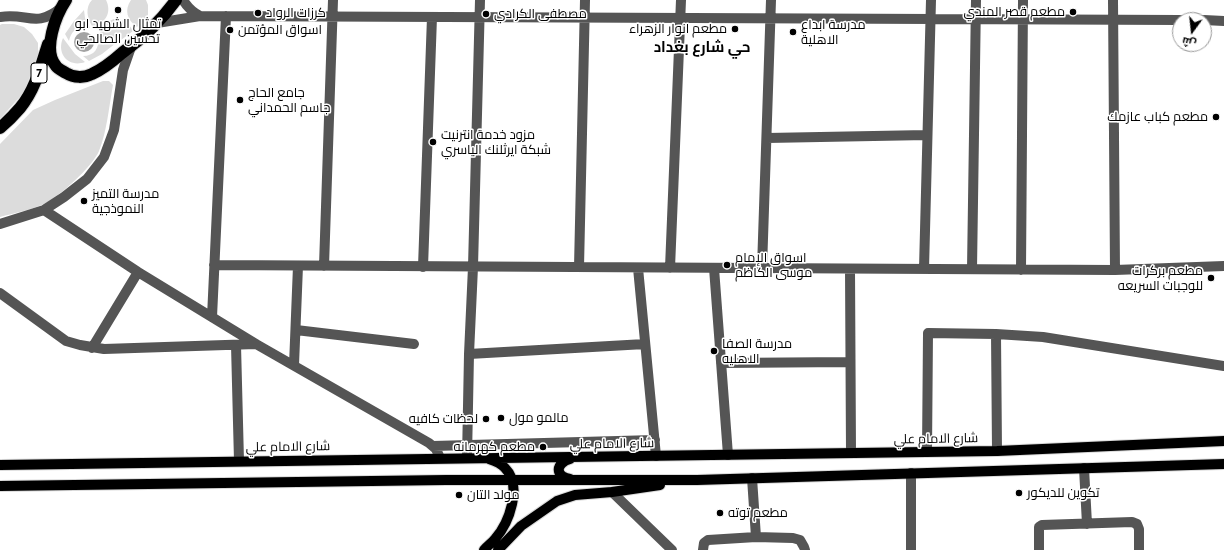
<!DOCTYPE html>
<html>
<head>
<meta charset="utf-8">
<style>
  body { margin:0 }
  #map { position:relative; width:1224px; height:550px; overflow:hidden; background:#fff; font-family:Cabin,Cairo,sans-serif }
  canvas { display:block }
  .north { position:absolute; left:1172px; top:12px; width:40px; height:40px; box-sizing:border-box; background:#fff; border:1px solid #999; border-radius:50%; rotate:195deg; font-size:11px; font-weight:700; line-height:16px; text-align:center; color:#000 }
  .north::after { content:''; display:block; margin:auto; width:14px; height:18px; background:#000; clip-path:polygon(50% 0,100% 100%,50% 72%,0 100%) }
</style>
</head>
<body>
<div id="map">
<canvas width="1224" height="550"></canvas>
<div class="north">ش</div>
</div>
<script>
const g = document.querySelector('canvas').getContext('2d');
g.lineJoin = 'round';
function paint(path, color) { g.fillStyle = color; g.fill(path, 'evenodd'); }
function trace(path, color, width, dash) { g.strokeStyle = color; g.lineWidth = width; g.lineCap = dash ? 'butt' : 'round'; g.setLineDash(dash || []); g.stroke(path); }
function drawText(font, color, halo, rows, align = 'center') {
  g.font = font + ' Cabin,Cairo,sans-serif'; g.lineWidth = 3; g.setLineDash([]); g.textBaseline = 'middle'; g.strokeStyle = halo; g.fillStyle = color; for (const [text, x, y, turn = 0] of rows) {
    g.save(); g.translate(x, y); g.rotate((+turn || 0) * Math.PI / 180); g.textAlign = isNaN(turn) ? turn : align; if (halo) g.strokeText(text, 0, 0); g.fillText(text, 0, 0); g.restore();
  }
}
paint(new Path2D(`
  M 92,0 L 106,0 C 112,12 106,24 92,26 C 87,18 85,7 92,0 Z
  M 131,0 L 146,0 L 148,5 L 148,15 L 137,27 C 127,20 124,10 131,0 Z
  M 84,10 L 85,18 L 90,28 C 79,25 71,30 69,41 L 65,34 L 74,21 Z
  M 114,19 C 123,19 129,23 133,31 L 121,40 L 107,39 L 100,35 C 101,26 106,22 114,19 Z
  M 2,24 L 14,24 L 24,27 L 32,34 L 38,43 L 38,55 L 24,92 L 0,119 L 0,25 Z
  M 98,37 L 109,42 L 116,43 L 102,54 L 89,61 L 83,56 C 94,56 100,48 98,37 Z
  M 63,38 L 75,54 L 85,62 C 69,68 56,54 63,38 Z
  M 103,81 L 109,81 L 113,85 C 109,106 107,131 99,151 C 92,167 60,196 44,204 C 31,210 14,213 0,217 L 0,144 L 33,110 L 55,100 Z`), '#dcdcdc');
paint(new Path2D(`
  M74 42a10 10 0 1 1 20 0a10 10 0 1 1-20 0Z`), '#a3a3a3');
const major = new Path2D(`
  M 0,465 L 997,451 L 1224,441
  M 570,479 C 554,476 556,463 570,459
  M 0,486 L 446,480 L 697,480 L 1224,464
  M 484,550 C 487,546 492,543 495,539 C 509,523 523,486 505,468 C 501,463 495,461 489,459
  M 498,550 L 521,526 L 557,501 L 575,495 L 612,492 L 660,485`);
const highway = new Path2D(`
  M 66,0 C 56,15 42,50 56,66 C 58,69 63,71 66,73 C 74,78 84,78 92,74 C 103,69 113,61 122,53 C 143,38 161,21 176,0
  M 0,128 C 7,122 14,115 20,108 C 35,90 41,66 48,44`);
trace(major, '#dbdbdb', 12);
trace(highway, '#dbdbdb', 14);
trace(new Path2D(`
  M 183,0 C 188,8 192,12 200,16
  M 1113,0 L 1115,270
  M 0,17 C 27,12 35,29 61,8
  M 1204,20 L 1224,21
  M 157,23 L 200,16 L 1180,20
  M 767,138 L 927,135
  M 44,210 L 138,272 L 256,344 L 429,443 L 436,449 L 440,458
  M 0,224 L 44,210 L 64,197 L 87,179 L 104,157 L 114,130 L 123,70 L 131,47
  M 214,265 L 1115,270 L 1224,266
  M 324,266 L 333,0
  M 423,267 L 432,17
  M 579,267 L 585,0
  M 638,268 L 656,456
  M 670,268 L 681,0
  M 714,268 L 728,455
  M 762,268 L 771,0
  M 850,269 L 851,453
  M 924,269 L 931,0
  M 972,269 L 976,0
  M 1021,270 L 1023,0
  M 0,293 L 66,341 L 80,345 L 104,349 L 256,344
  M 212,317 L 226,16
  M 296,330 L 414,344
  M 996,334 L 997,451
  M 236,345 L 239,461
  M 92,348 L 138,272
  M 469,354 L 645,344
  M 721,363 L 850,362
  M 294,365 L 298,266
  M 433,446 L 655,440
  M 927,452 L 928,333 L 996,334 L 1043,337 L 1224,366
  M 467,458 L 469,354 L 473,267 L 480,0
  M 1084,468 L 1087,524
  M 752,478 L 756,537
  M 612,492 L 672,550
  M 703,550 L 704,543 L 708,540 L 756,537 L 793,538 L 800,540 L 804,547 L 805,550
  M 911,550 L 911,473
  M 1039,550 L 1039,527 L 1042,525 L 1132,522 L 1137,524 L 1139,529 L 1139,550`), '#555', 10);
trace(major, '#000', 10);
trace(highway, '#000', 12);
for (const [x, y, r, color] of [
  [118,10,4,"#000"],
  [1073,12,4,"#000"],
  [258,13,4,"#000"],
  [486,14,4,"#000"],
  [735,29,4,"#000"],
  [230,30,4,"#000"],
  [793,32,4,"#000"],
  [240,100,4,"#000"],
  [1216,117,4,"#000"],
  [433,142,4,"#000"],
  [84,201,4,"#000"],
  [727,265,4,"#000"],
  [1211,278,4,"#000"],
  [714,351,4,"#000"],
  [501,418,4,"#000"],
  [486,419,4,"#000"],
  [543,447,4,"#000"],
  [1019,493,4,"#000"],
  [459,495,4,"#000"],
  [720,513,4,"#000"]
]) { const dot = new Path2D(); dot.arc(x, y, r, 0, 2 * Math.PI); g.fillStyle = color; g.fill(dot); trace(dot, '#fff', 1.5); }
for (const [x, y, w] of [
  [39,73,16]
]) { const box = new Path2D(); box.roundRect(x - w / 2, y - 10, w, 20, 3); g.fillStyle = '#fff'; g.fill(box); trace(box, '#000', 1); }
drawText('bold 12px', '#000', null, [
  ["7",39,73]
]);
drawText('13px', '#000', '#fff', [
  ["مطعم قصر المندي",1065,12,"right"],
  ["كرزات الرواد",266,13],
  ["مصطفى الكرادي",494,14],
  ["تمثال الشهيد ابو",118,24,"center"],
  ["تحسين الصالحي",118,39,"center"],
  ["مدرسة ابداع",801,25],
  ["الاهلية",801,40],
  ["مطعم انوار الزهراء",727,29,"right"],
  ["اسواق المؤتمن",238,30],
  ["جامع الحاج",248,93],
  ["جاسم الحمداني",248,108],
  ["مطعم كباب عازمك",1208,117,"right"],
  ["مزود خدمة انترنيت",441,135],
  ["شبكة ايرثلنك الياسري",441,150],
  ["مدرسة التميز",92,194],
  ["النموذجية",92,209],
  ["اسواق الإمام",735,258],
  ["موسى الكاظم",735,273],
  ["مطعم بركرات",1203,271,"right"],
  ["للوجبات السريعه",1203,286,"right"],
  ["مدرسة الصفا",722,344],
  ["الاهليه",722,359],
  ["مالمو مول",509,418],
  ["لحظات كافيه",478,419,"right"],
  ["مطعم كهرمانه",535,447,"right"],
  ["تكوين للديكور",1027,493],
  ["مولد التان",467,495],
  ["مطعم توته",728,513]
], 'left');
drawText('13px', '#000', '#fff', [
  ["شارع الامام علي",936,439,-1],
  ["شارع الامام علي",612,444,-1],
  ["شارع الامام علي",288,447,-1]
]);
drawText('bold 15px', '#000', '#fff', [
  ["حي شارع بغداد",702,48]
]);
</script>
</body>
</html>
